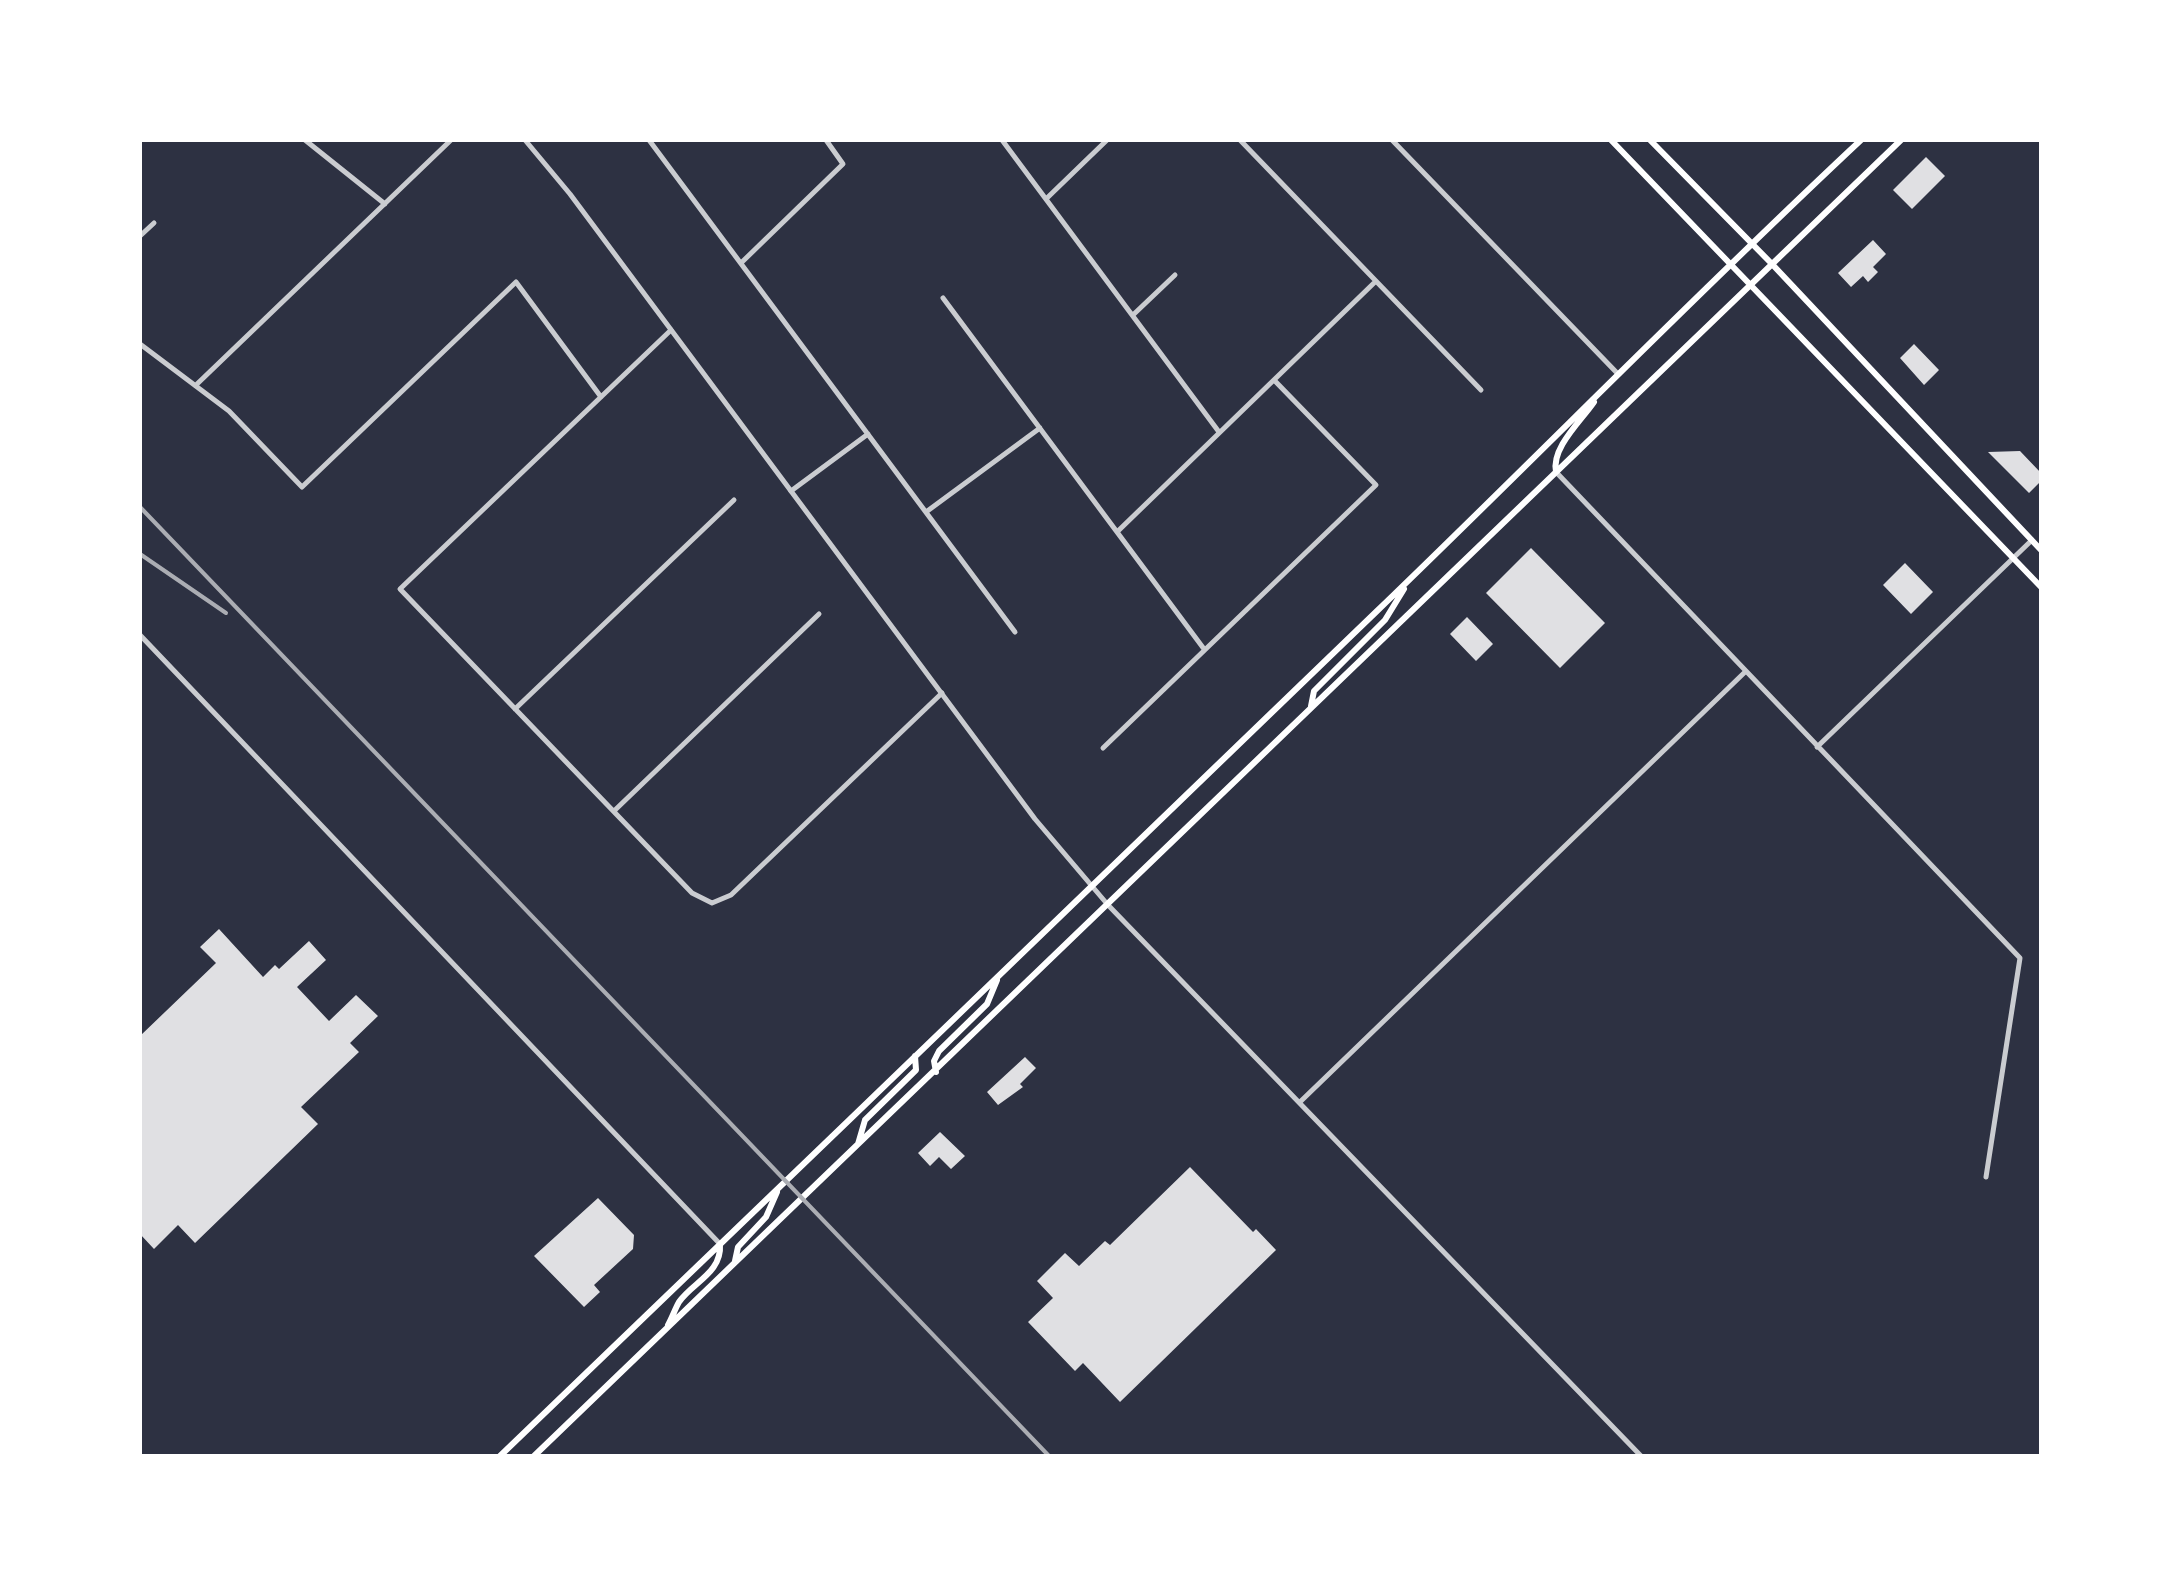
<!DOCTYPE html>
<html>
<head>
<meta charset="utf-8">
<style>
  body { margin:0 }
  #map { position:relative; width:2181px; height:1596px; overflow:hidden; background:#2d3142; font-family:Montserrat,sans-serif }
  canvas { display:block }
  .frame { position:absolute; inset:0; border:142px solid #fff; pointer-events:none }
</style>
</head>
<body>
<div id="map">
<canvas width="2181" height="1596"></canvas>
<div class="frame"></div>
</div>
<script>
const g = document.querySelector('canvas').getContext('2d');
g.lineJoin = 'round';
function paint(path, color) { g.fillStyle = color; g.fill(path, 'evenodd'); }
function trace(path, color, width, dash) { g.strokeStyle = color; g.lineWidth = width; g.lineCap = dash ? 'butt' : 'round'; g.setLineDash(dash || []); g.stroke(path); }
paint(new Path2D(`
  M 1926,157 L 1945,176 L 1912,209 L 1893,190 Z
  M 1873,240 L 1886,254 L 1873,267 L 1878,272 L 1868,282 L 1863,276 L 1851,287 L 1838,273 Z
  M 1914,344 L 1939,370 L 1924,385 L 1900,358 Z
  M 2020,451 L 2041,473 L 2041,481 L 2029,493 L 1988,452 Z
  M 1531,548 L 1605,623 L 1560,668 L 1486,593 Z
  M 1905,563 L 1933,592 L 1911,614 L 1883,585 Z
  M 1467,617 L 1493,644 L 1476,661 L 1450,634 Z
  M 219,929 L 263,977 L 275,965 L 279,969 L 309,941 L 326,960 L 297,987 L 329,1021 L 356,995 L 378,1016 L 350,1043 L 359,1052 L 301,1107 L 318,1124 L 195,1243 L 178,1225 L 154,1249 L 140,1234 L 140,1036 L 216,963 L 200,947 Z
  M 1025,1057 L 1036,1068 L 1020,1084 L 1023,1087 L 998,1105 L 987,1092 Z
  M 940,1132 L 965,1156 L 951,1169 L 939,1157 L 930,1166 L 918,1153 Z
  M 1190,1167 L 1253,1232 L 1256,1229 L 1276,1250 L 1120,1402 L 1083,1363 L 1075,1371 L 1028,1322 L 1053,1298 L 1037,1281 L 1065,1253 L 1079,1266 L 1105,1241 L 1110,1245 Z
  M 598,1198 L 634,1235 L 633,1249 L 594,1285 L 600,1292 L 584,1307 L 534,1256 Z`), '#e0e0e3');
trace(new Path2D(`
  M 305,140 L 385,204
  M 649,140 L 1015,632
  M 1002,140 L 1219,432
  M 1240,140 L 1481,390
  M 1392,140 L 1618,374
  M 1046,199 L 1107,140
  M 140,236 L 154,223
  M 741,263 L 843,164 L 826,140
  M 943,298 L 1204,649
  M 1134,314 L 1175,275
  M 671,330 L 400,589 L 692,893 L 712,903 L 731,895 L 942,693
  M 140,344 L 229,411 L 302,487 L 516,282 L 601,397
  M 196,385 L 451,140
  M 1556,472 L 2020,958 L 1986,1177
  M 791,491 L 868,434
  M 926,512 L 1040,428
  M 1117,532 L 1376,281
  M 140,635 L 720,1244
  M 515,709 L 734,500
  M 1817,747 L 2032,540
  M 1103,748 L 1376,485 L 1274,380
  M 614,811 L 819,614
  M 1108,905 L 1641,1456
  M 1301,1101 L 1745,672`), '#caccd0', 5);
trace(new Path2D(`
  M 525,140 L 570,194 L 1035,819 L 1108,905`), '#caccd0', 5);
trace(new Path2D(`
  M 1611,140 L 2041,587
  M 1650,140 L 1771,263 L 2041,550
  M 1556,472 C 1551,448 1581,421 1594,402
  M 1311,706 L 1314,691 L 1385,620 L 1404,589
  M 936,1072 L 934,1061 L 939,1051 L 987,1004 L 997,980
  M 858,1144 L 865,1120 L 916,1070 L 915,1056
  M 735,1261 L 738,1247 L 766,1217 L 777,1192
  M 668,1325 C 672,1318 675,1309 679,1302 C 693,1282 722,1273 720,1244
  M 500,1456 C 792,1174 1086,894 1377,611 C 1539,455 1696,294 1861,140
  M 534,1456 L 1901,140`), '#fff', 6);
trace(new Path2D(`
  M 140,507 L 1049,1456
  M 140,554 L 226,613`), '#abadb3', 4);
</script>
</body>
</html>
